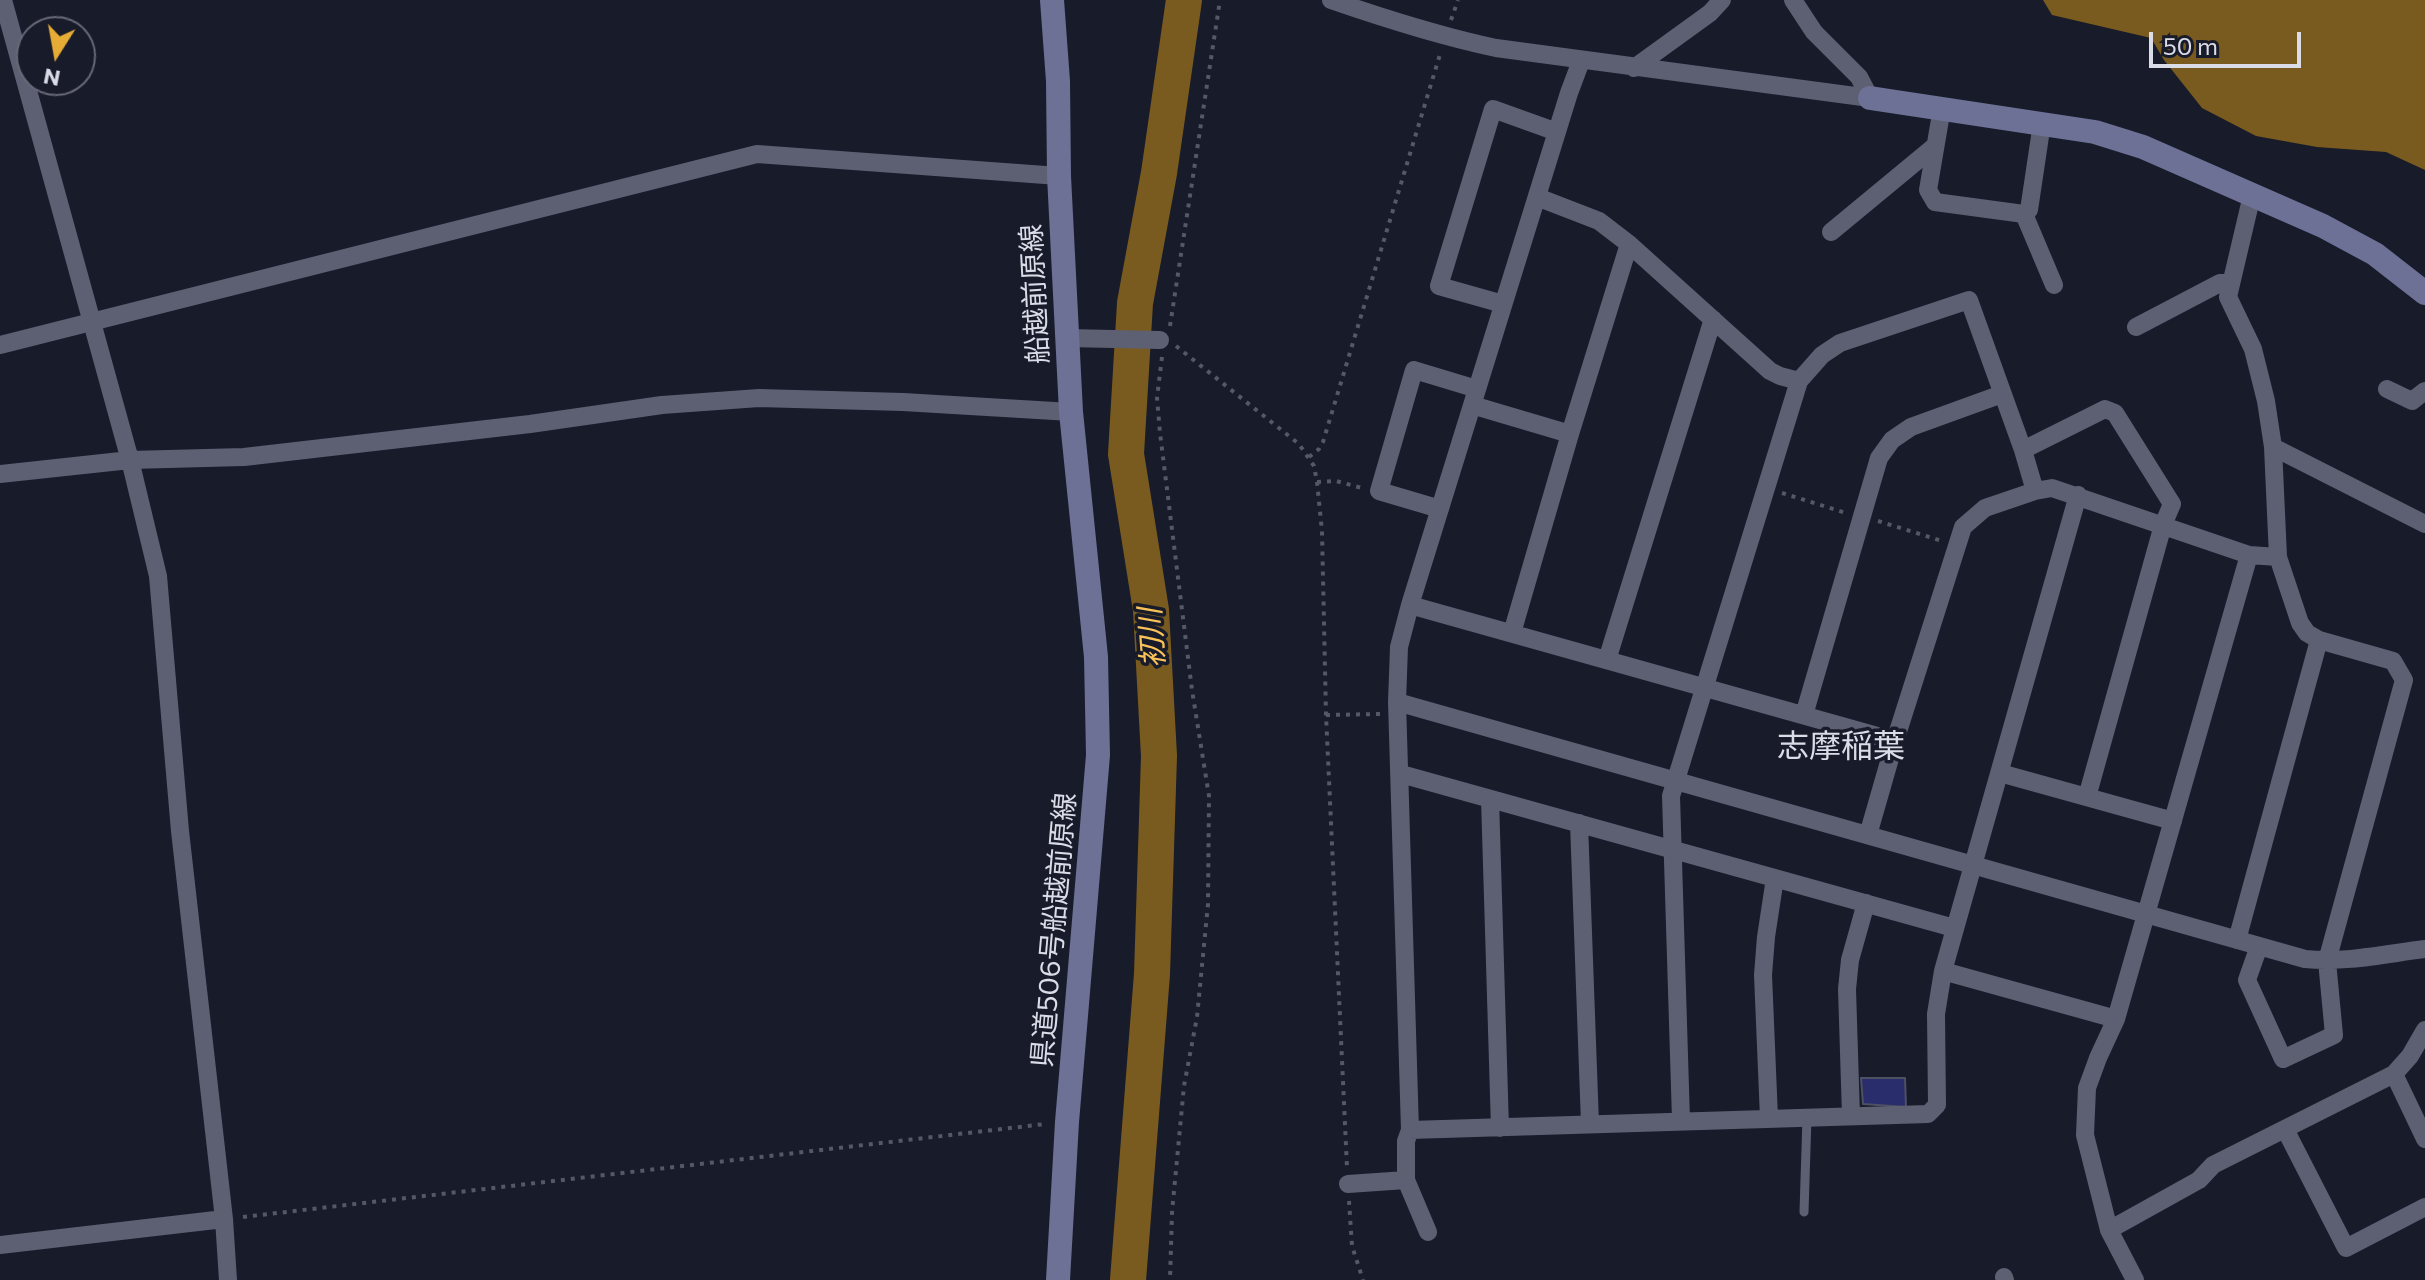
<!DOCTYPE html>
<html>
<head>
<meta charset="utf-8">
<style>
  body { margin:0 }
  #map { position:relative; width:2425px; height:1280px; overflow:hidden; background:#181b2a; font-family:Commissioner,sans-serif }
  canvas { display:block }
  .north { position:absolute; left:16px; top:16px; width:80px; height:80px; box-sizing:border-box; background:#181b2a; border:2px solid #666876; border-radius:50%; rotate:191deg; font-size:22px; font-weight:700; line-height:32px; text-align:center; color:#dadce7 }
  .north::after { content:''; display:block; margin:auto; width:28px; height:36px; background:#e6ac36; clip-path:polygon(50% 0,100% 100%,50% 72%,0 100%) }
  .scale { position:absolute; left:2149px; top:32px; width:152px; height:36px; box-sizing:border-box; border:4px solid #dadce7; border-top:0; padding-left:10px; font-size:24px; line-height:28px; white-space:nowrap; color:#dadce7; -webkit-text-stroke:6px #181b2a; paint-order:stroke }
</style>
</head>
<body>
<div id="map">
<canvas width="2425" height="1280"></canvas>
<div class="north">N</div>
<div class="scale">50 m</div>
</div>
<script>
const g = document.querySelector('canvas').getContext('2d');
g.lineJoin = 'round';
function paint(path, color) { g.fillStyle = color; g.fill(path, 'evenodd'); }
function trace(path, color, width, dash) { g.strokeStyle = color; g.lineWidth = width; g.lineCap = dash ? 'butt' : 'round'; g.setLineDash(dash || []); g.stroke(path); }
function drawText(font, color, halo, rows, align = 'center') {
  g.font = font + ' Commissioner,"Noto Sans JP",sans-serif'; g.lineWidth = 7; g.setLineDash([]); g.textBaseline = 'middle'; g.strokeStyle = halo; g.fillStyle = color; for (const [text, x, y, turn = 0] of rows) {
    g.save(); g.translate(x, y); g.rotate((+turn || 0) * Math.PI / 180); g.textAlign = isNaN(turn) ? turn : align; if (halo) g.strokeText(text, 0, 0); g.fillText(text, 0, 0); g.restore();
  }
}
paint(new Path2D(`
  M 2043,0 L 2425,0 L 2425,170 L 2386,152 L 2317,147 L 2256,136 L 2202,108 L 2164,60 L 2151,38 L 2052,15 Z`), '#795b20');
trace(new Path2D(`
  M 1128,1280 L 1152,974 L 1159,756 L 1151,610 L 1126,454 L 1135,303 L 1159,173 L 1184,0`), '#795b20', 36);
const building = new Path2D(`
  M 1861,1078 L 1905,1078 L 1906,1107 L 1863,1104 Z`);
paint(building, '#2a2d6b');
trace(building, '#4d5163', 2);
trace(new Path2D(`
  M 1451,20 L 1458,0
  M 1170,326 L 1220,0
  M 1176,346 L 1299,444 L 1314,466 L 1317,482 L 1322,531 L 1326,715 L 1347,1168
  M 1162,357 L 1157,398 L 1160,433 L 1192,690 L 1209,796 L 1208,904 L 1197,1017 L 1184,1086 L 1172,1212 L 1170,1280
  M 1309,457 L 1319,449 L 1323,442 L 1441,51
  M 1317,482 L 1336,481 L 1362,488
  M 1782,493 L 1846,513
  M 1878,521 L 1942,541
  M 1326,715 L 1380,714
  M 1349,1201 L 1352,1246 L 1363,1280
  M 243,1217 L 1045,1124`), '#555866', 4, [4, 6]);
trace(new Path2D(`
  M 1804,1212 L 1807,1117`), '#5d6073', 9);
trace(new Path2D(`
  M 3,0 L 130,460 L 158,576 L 180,831 L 224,1219 L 228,1280
  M 1331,0 C 1386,19 1439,36 1496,48 L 1870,98
  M 1793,0 L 1814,32 L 1859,77 L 1870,98
  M 1581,61 L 1569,93 L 1410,605 L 1399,647 L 1397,702 L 1410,1130 L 1928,1114 L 1937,1105 L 1936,1014 L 1943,971 L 2078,495
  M 1634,68 L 1710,13 L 1722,0
  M 1942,108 L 1928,190 L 1935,202 L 2024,214 L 2029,210 L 2042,123
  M 2252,195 L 2228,297 L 2253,349 L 2266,401 L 2273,447 L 2278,557 L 2300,623 L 2307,633 L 2319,640 L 2393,661 L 2404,680 L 2327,961 L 2334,1035 L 2283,1059 L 2247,980 L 2259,946
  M 1537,197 L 1599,221 L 1629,244 L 1770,371 L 1780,376 L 1799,381
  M 2024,214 L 2054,285
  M 1831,232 L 1935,146
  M 1503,304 L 1439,286 L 1493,109 L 1557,132
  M 2136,327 L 2220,283 L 2230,283
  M 1067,338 L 1160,340
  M 0,345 L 757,154 L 1059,176
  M 2387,389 L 2412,401 L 2425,391
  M 1472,405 L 1570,434
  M 2273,447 L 2425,524
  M 2023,450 L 2105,409 L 2115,413 L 2172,504 L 2163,525 L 2087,797
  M 0,474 L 130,460 L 244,457 L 530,424 L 662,405 L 759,398 L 903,402 L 1071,412
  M 1440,509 L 1379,491 L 1414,370 L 1477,389
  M 1410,605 L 1895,741
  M 1512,633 L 1570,434 L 1629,244
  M 1607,660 L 1713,319
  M 1397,702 L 2305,959 C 2346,963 2385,954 2425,949
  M 1804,715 L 1879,458 L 1892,440 L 1911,427 L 2002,394
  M 2000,773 L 2173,821
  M 1401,774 L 1954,928
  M 1490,799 L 1500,1128
  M 1579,823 L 1590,1124
  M 1868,835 L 1895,741 L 1963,527 L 1985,508 L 2035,491
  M 2237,940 L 2319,640
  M 1943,971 L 2116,1019
  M 2394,1074 L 2425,1139
  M 1851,1116 L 1847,989 L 1850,960 L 1866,903
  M 1769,1118 L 1763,975 L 1766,937 L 1775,878
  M 1681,1120 L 1671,796 L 1799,381 L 1822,355 L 1840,343 L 1969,300 L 2023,450 L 2035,491 L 2052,488 L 2249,555 L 2278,557
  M 2285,1129 L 2346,1248 L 2425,1207
  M 1406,1180 L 1428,1232
  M 1348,1184 L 1406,1180 L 1406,1141 L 1410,1130
  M 2109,1230 L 2199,1180 L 2213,1165 L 2394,1074 L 2410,1056 L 2425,1030
  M 0,1245 L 224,1219
  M 2004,1277 L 2005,1280
  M 2135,1280 L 2109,1230 L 2085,1135 L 2087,1088 L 2098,1058 L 2116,1019 L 2249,555`), '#5d6073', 18);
trace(new Path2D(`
  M 1052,0 L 1058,81 L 1059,176 L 1071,412 L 1096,657 L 1098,755 L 1067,1122 L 1058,1280
  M 1870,98 L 2095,132 L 2143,147 L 2323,226 L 2375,254 L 2425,293`), '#6c7195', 24);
drawText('28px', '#dadce7', '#181b2a', [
  ["船越前原線",1035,294,-93],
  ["県道506号船越前原線",1054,930,-85]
]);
drawText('italic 30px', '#fac359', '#181b2a', [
  ["初川",1152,638,-94]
]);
drawText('32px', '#dadce7', '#181b2a', [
  ["志摩稲葉",1841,746]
]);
</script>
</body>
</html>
